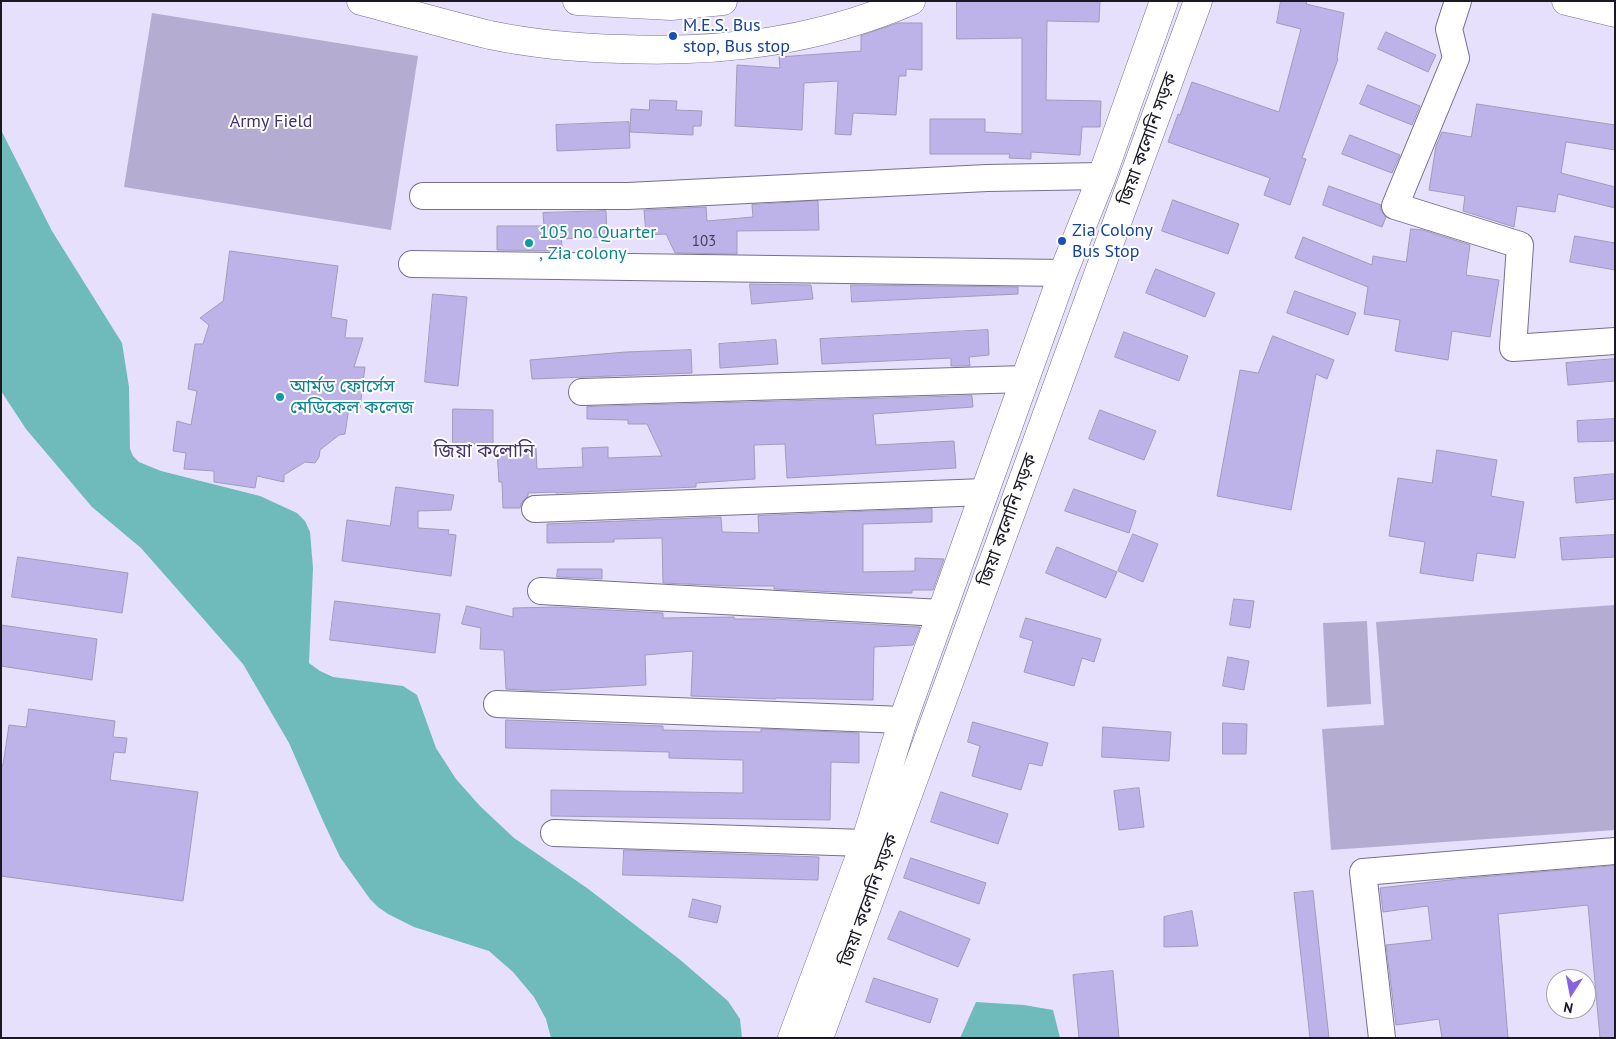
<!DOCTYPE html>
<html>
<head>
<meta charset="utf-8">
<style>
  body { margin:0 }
  #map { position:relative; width:1616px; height:1039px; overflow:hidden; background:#e6e0fc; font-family:"PT Sans",sans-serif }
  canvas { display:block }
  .frame { position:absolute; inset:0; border:2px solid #1b1824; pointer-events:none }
  .north { position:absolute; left:1546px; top:969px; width:50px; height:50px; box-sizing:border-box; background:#fff; border:1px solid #a4a3a7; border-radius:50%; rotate:191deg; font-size:14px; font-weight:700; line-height:20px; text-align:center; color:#1b1824 }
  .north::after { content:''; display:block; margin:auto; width:18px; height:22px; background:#8a62dc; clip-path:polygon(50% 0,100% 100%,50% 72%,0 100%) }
</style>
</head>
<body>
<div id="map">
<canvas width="1616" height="1039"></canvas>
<div class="frame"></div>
<div class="north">N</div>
</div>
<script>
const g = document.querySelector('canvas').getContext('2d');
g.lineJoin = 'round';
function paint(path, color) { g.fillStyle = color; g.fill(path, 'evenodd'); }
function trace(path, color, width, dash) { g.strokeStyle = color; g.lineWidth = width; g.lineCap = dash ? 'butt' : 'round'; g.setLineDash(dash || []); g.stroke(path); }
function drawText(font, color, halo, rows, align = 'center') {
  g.font = font + ' "PT Sans","Noto Sans Bengali",sans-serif'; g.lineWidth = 4; g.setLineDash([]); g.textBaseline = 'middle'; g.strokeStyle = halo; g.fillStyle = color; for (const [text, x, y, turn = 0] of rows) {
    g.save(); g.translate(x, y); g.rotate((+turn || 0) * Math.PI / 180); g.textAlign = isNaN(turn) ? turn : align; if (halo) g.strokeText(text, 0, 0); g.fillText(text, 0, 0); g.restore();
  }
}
paint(new Path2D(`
  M 152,13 L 418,56 L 391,230 L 124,187 Z
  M 1615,605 L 1615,830 L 1331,850 L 1322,729 L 1384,725 L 1376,622 Z
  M 1367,621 L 1371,704 L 1327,707 L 1323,623 Z`), '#b4add1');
paint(new Path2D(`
  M 1,130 L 52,231 L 122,343 L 129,387 L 130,449 L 133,456 L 139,462 L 161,471 L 260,496 L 297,513 L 305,521 L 310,532 L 313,568 L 309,663 L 320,671 L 333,677 L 403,686 L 417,695 L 436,748 L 456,779 L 480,806 L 514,838 L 587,888 L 678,958 L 728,1001 L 740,1019 L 742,1038 L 551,1038 L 546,1019 L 534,997 L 513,972 L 489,951 L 414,927 L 388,914 L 378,907 L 370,899 L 340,857 L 323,821 L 289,743 L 243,664 L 141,548 L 92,507 L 26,429 L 1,391 Z
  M 976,1002 L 1024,1005 L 1053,1010 L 1060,1038 L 960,1038 Z`), '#6fbbbb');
const building = new Path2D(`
  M 957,1 L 1100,1 L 1099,22 L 1047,21 L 1046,100 L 1101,101 L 1100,127 L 1082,127 L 1080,155 L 1031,152 L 1031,159 L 1009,158 L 1010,154 L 930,154 L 930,119 L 985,119 L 985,132 L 1022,134 L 1022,38 L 957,39 Z
  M 1281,1 L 1307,1 L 1306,4 L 1344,13 L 1337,58 L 1338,59 L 1302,158 L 1306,159 L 1290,205 L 1264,195 L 1270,178 L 1168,142 L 1178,114 L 1180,115 L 1192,82 L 1279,112 L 1301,29 L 1277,23 Z
  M 898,23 L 922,23 L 922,70 L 906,69 L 906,76 L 899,76 L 896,115 L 853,113 L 851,135 L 835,134 L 838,81 L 804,83 L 802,130 L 735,126 L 737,65 L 780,68 L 779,57 L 861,51 L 861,36 Z
  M 1386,32 L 1436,55 L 1428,72 L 1378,49 Z
  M 1368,85 L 1420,106 L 1412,125 L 1360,104 Z
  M 650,100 L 677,101 L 676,110 L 702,111 L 701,126 L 693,126 L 693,135 L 630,132 L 631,109 L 649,110 Z
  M 1477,104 L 1615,125 L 1615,150 L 1566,142 L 1561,173 L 1615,187 L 1615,208 L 1558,194 L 1555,212 L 1517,206 L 1514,227 L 1463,211 L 1465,196 L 1429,190 L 1436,146 L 1442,132 L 1471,137 Z
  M 629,122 L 630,148 L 557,151 L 556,125 Z
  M 1350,135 L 1400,155 L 1392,173 L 1342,154 Z
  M 1329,186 L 1381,205 L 1380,209 L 1386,217 L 1382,227 L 1323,205 Z
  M 1173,200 L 1239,224 L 1228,254 L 1162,231 Z
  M 818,201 L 819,230 L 737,231 L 737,254 L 675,253 L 666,234 L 646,235 L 644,210 L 706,207 L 707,221 L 753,217 L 752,205 Z
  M 606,211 L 607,237 L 561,239 L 563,251 L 497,250 L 497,226 L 544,226 L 543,213 Z
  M 1411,229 L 1423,230 L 1470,245 L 1466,275 L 1499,280 L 1490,337 L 1452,331 L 1448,360 L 1395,351 L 1400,320 L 1364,314 L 1368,287 L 1295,258 L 1303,237 L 1372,265 L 1373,256 L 1406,262 Z
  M 1575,236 L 1615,243 L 1615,270 L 1570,262 Z
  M 230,251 L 338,266 L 331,317 L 347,320 L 345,338 L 363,338 L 354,367 L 365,367 L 360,408 L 349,407 L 345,434 L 339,435 L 320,450 L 319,457 L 315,463 L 305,462 L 284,475 L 284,482 L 257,476 L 255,488 L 214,482 L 214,471 L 184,469 L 186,453 L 173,451 L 177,421 L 191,425 L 197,391 L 188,389 L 195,344 L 203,344 L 209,325 L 200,318 L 223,301 Z
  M 1156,269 L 1215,293 L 1205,317 L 1146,293 Z
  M 750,284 L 811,285 L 813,299 L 752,304 Z
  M 851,285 L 1018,287 L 1018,294 L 852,302 Z
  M 1295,291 L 1356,313 L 1348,335 L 1287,313 Z
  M 433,294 L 467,297 L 458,386 L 425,382 Z
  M 988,330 L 989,355 L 969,357 L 970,366 L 951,366 L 951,358 L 822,364 L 820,339 Z
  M 1124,332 L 1188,356 L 1179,381 L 1115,357 Z
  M 1273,336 L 1334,360 L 1327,379 L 1316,374 L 1291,510 L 1217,496 L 1240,370 L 1258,373 Z
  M 776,340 L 778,364 L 720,368 L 719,344 Z
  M 691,350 L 692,373 L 532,379 L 530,360 L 626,352 Z
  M 1615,359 L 1615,381 L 1568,385 L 1566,363 Z
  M 972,396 L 973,407 L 873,414 L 876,445 L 954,441 L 956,468 L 787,478 L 785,444 L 754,445 L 755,479 L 696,483 L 696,487 L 556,493 L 555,492 L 528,493 L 528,496 L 522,502 L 520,508 L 503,508 L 502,482 L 499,482 L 497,451 L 536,448 L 537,469 L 583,467 L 582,448 L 608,447 L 608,458 L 662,456 L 647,424 L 628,424 L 628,420 L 587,419 L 587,407 Z
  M 453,409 L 493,410 L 493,444 L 453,444 Z
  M 1100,410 L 1156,431 L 1144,460 L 1089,439 Z
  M 1615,419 L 1615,441 L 1578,442 L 1577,421 Z
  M 1437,450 L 1497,460 L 1491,496 L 1524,502 L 1515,558 L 1477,553 L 1473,581 L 1420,573 L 1425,542 L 1389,536 L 1398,478 L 1432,483 Z
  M 1615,474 L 1615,499 L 1576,503 L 1574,478 Z
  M 396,487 L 454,495 L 451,510 L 418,511 L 418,528 L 449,530 L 448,534 L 456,535 L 451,576 L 342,561 L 347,520 L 390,526 Z
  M 1074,489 L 1136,511 L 1129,533 L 1065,511 Z
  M 932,509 L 932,522 L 863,524 L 863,572 L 915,571 L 915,558 L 944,559 L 933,590 L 912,590 L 912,593 L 859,593 L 774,589 L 774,586 L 732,586 L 663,583 L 662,538 L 614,539 L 614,542 L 547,543 L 547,524 L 721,517 L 722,532 L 759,533 L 758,516 Z
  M 1133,534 L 1158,544 L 1143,582 L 1118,571 Z
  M 1615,535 L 1615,557 L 1562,560 L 1560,538 Z
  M 1057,547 L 1117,572 L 1106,598 L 1046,573 Z
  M 18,557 L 128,573 L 122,613 L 12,597 Z
  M 558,569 L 602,569 L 602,579 L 557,577 Z
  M 1234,599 L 1254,601 L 1250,628 L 1230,625 Z
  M 335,601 L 440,614 L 435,653 L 330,640 Z
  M 467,606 L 513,617 L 513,608 L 557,607 L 663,613 L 663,618 L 734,617 L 734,619 L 774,619 L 920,627 L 913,645 L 874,647 L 873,700 L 776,698 L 776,699 L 691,696 L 693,651 L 645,655 L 646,685 L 538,691 L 506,689 L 504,650 L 480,649 L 481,628 L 462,624 Z
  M 1026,618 L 1101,639 L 1094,662 L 1082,658 L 1074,686 L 1024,672 L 1033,641 L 1020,637 Z
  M 1,625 L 97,639 L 92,680 L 1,666 Z
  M 1228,657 L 1249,661 L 1244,690 L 1223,686 Z
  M 29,709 L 115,721 L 113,737 L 127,738 L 125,753 L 114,752 L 110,780 L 198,792 L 183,901 L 1,876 L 1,765 L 3,765 L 9,725 L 26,727 Z
  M 506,720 L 663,726 L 663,730 L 761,732 L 761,729 L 859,733 L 859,763 L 831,762 L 830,820 L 551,816 L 551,790 L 743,793 L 743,760 L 669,758 L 669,752 L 506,748 Z
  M 973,722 L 1048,743 L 1042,766 L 1029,763 L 1021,790 L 972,776 L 980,746 L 968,742 Z
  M 1223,723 L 1247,724 L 1246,754 L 1223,754 Z
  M 1103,727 L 1171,732 L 1169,761 L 1102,757 Z
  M 1139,788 L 1144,827 L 1119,830 L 1114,791 Z
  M 941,792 L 1008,814 L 998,844 L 931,822 Z
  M 624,850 L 819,857 L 818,880 L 623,875 Z
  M 911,858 L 986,883 L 979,904 L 904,878 Z
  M 1615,866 L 1615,1038 L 1600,1038 L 1588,905 L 1498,914 L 1508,1038 L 1442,1038 L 1439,1019 L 1396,1025 L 1386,945 L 1432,940 L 1428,906 L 1383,912 L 1380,888 L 1458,879 Z
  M 1313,891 L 1329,1038 L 1310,1038 L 1294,893 Z
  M 693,899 L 721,906 L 717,923 L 689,917 Z
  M 900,911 L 970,939 L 958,967 L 888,939 Z
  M 1192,911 L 1198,946 L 1164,947 L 1164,917 Z
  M 1113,971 L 1119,1038 L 1079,1038 L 1073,975 Z
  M 874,978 L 938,999 L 930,1023 L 866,1002 Z`);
paint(building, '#beb3e8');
trace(building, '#a19bbb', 1);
const minor = new Path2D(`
  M 1458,1 L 1449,29 L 1456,58 L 1395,206 L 1520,245 L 1513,348 L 1615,341
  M 423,196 L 628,196 L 987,178 L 1102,176
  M 412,264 L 1063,273
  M 582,392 L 1025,379
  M 535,509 L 985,492
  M 541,591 L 941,613
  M 497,704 L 903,720
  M 554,833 L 865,843
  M 1382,1038 L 1363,872 L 1615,851`);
const major = new Path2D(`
  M 1566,1 L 1615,13
  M 792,1038 L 865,843 L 903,720 L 1063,273 L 1102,176 L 1164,1
  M 819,1038 L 1198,1`);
const highway = new Path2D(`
  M 361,1 C 404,12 447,25 490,35 C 533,44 577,48 622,49 C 723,53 818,41 911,1
  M 577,1 L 671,6 L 723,1`);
trace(minor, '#766f8e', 28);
trace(major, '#766f8e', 29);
trace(highway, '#766f8e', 29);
trace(minor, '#fff', 26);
trace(major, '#fff', 28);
trace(highway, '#fff', 28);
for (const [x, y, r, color] of [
  [673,36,5,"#1a4fb4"],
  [1062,241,5,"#1a4fb4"],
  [529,243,5,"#0f9aa8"],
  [280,397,5,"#0f9aa8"]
]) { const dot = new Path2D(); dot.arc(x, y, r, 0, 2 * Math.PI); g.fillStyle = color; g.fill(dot); trace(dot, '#fff', 2); }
drawText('15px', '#443f55', null, [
  ["103",704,242]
]);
drawText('18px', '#164399', '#fff', [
  ["M.E.S. Bus",683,26],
  ["stop, Bus stop",683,47],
  ["Zia Colony",1072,231],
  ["Bus Stop",1072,252]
], 'left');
drawText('18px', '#412e6d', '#fff', [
  ["Army Field",271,122]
]);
drawText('18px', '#1b1824', '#fff', [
  ["জিয়া কলোনি সড়ক",1148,139,-70],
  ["জিয়া কলোনি সড়ক",1008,520,-70],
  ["জিয়া কলোনি সড়ক",869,900,-70]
]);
drawText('18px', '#0d838f', '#fff', [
  ["105 no Quarter",539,233],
  [", Zia colony",539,254],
  ["আর্মড ফোর্সেস",290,387],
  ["মেডিকেল কলেজ",290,408]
], 'left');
drawText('19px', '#46336f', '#fff', [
  ["জিয়া কলোনি",484,452]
]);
</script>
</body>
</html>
